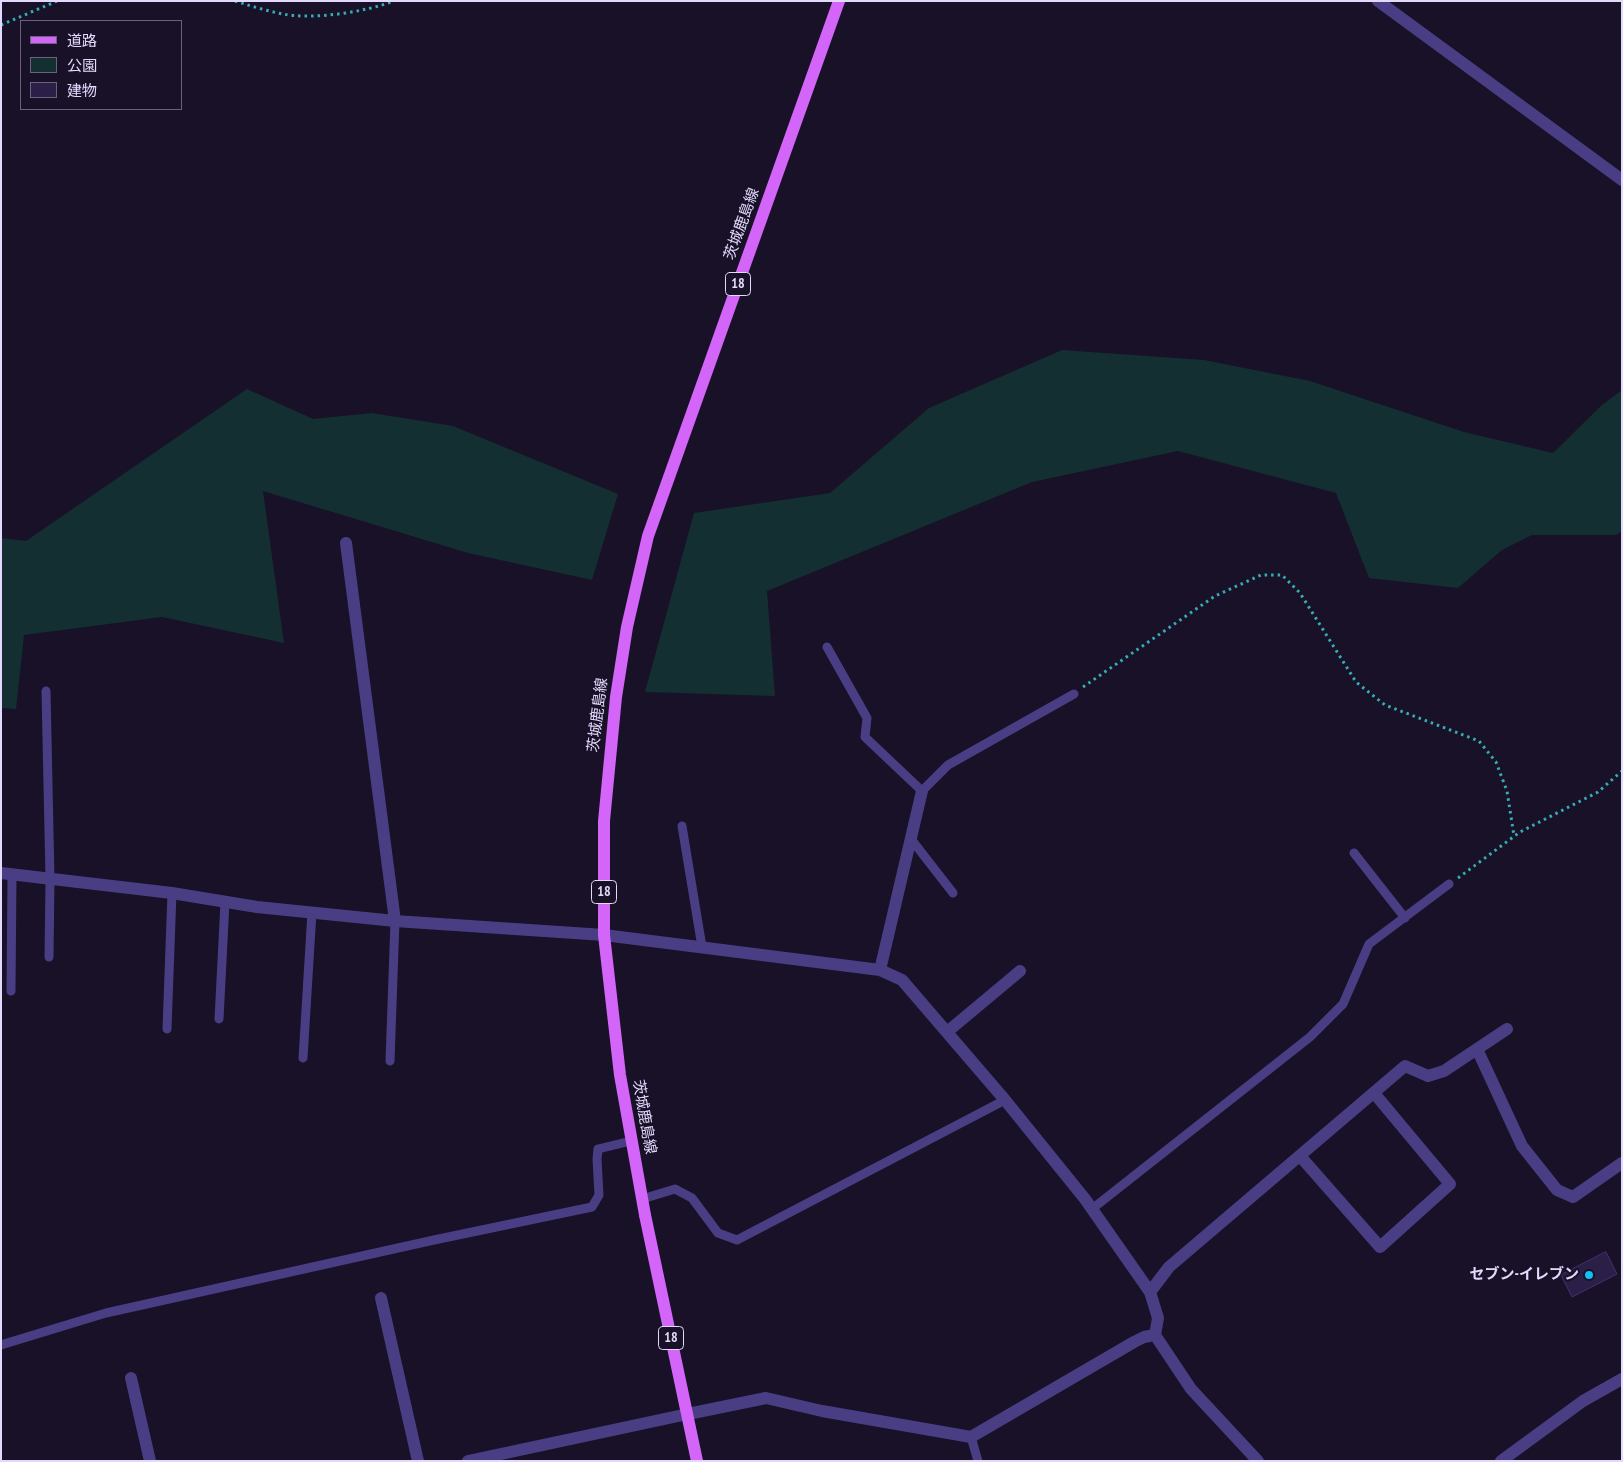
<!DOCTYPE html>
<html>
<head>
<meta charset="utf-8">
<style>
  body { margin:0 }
  #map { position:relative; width:1623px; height:1462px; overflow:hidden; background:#181127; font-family:"PT Sans Narrow","Noto Sans JP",sans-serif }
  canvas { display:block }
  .frame { position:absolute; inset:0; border:2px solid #e2d9fd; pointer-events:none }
  .legend { position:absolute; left:20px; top:20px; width:162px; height:90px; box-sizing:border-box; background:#181127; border:1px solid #69617d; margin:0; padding:6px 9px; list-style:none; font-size:15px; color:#e2d9fd }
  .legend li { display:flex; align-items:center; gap:10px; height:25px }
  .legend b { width:25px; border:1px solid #69617d }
</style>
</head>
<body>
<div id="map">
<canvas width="1623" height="1462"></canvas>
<div class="frame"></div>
<ul class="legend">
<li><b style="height:6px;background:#d365f8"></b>道路</li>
<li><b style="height:14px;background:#142f31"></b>公園</li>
<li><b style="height:14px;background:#2b1e47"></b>建物</li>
</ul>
</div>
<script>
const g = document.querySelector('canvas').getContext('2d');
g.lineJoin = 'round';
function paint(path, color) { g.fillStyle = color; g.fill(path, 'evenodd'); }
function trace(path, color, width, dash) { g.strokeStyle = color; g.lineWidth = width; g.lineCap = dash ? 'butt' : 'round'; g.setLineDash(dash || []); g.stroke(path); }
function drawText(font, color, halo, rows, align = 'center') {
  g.font = font + ' "PT Sans Narrow","Noto Sans JP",sans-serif'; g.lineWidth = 4; g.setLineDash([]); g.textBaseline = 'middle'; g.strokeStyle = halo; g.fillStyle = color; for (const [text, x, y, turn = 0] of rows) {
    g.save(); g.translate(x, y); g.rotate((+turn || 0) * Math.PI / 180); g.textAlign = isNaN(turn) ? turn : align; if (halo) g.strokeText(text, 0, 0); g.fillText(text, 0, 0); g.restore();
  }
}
paint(new Path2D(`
  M 1062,350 L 1204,360 L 1310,381 L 1464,432 L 1553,453 L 1602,405 L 1622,390 L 1622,531 L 1616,535 L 1532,535 L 1502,550 L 1458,588 L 1369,578 L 1336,493 L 1178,451 L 1032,482 L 767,591 L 775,696 L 645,692 L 694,513 L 830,493 L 929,408 Z
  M 247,389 L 313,419 L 372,413 L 453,426 L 618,494 L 592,580 L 468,553 L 263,491 L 284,643 L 162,617 L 24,635 L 16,709 L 1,708 L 1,538 L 26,541 Z`), '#142f31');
const building = new Path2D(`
  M 1606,1252 L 1617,1274 L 1572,1297 L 1561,1275 Z`);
paint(building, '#2b1e47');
trace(building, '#463172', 1);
trace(new Path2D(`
  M 235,1 C 251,6 267,11 283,14 C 314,20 365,12 394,1
  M 1,25 L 57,1
  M 1083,687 L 1215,596 L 1261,575 L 1282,575 L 1300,593 L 1356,682 L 1385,705 L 1479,741 L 1496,762 L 1507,791 L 1514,836
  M 1458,878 L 1520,832 L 1598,792 L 1622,771`), '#36adb4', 3, [2.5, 4]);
trace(new Path2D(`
  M 827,647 L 867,718 L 865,737 L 922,791 L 948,765 L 1074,694
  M 46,691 L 50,879 L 49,957
  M 682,826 L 702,947
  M 911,839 L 953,893
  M 1354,853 L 1405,918
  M 11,991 L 12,875
  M 219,1019 L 225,902
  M 167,1029 L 172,893
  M 303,1058 L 312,912
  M 390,1061 L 395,921
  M 642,1199 L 675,1189 L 692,1198 L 718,1233 L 737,1240 L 1005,1100
  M 1092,1209 L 1310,1037 L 1343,1004 L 1369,944 L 1449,884
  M 1,1345 L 106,1313 L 434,1240 L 592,1207 L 599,1195 L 597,1159 L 598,1149 L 631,1141
  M 971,1437 L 978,1461`), '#493e84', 9);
trace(new Path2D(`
  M 346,543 L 395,921
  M 1,873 L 172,893 L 257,907 L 395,921 L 604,935 L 880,970 L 902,980 L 1005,1100 L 1085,1199 L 1150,1292 L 1158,1318 L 1155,1335 L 1191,1389 L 1258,1461
  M 880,970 L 922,791
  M 947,1032 L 1020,971
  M 1477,1049 L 1522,1146 L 1557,1190 L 1573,1197 L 1622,1163
  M 1300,1156 L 1380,1247 L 1450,1184 L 1374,1093
  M 1150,1292 L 1169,1267 L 1405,1066 L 1428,1076 L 1444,1071 L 1507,1029
  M 381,1298 L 418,1461
  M 131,1378 L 150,1461
  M 468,1461 L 683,1415`), '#493e84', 12);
trace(new Path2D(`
  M 1378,1 L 1622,180
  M 683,1415 L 766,1398 L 822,1411 L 971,1437 L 1134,1342 L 1144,1337 L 1155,1335
  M 1501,1461 L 1583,1401 L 1622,1379`), '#493e84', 12);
trace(new Path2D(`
  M 645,1215 L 620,1075 L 604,935 L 604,821 L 616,697 L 627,627 L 648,536 L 839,1`), '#d365f8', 12);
trace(new Path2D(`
  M 645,1215 L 697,1461`), '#d365f8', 12);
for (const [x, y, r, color] of [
  [1589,1275,5,"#0fc1f4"]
]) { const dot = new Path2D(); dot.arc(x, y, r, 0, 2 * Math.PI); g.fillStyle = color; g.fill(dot); trace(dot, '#181127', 2); }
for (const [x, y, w] of [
  [738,284,25],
  [604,892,25],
  [671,1338,25]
]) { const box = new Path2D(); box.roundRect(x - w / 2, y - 11.5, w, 23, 4); g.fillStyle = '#181127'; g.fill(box); trace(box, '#e2d9fd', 1); }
drawText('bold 14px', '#e2d9fd', null, [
  ["18",738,284],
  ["18",604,892],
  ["18",671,1338]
]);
drawText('15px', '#e2d9fd', '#181127', [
  ["茨城鹿島線",742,224,-70],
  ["茨城鹿島線",598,715,-83],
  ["茨城鹿島線",644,1117,80]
]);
drawText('bold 15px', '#e2d9fd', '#181127', [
  ["セブン-イレブン",1579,1275]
], 'right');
</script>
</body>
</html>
